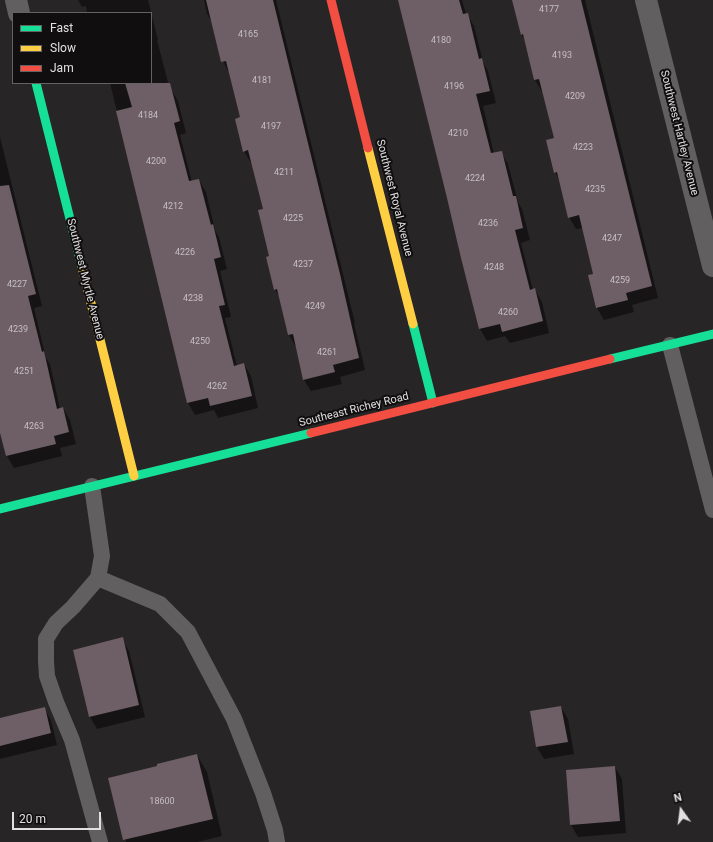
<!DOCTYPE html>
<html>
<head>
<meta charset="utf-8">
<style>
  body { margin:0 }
  #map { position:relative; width:713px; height:842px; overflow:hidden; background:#282526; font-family:Roboto,sans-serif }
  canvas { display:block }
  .legend { position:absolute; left:12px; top:12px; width:140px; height:72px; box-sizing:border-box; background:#100e0f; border:1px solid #646263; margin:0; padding:5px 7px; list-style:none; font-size:12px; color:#e2dfe0 }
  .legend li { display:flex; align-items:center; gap:8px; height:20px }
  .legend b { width:20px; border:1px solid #646263 }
  .north { position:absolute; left:661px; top:790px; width:40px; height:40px; -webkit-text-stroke:3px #100e0f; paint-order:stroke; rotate:346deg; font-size:11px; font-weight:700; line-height:16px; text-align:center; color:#e2dfe0 }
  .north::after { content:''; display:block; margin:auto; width:14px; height:18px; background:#e2dfe0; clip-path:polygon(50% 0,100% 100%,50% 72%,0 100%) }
  .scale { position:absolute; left:12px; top:812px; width:89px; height:18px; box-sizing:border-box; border:2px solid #e2dfe0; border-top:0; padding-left:5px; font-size:12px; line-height:14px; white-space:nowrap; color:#e2dfe0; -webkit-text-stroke:3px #100e0f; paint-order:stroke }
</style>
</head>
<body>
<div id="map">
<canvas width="713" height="842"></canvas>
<ul class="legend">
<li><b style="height:5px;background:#16e098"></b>Fast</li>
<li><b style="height:5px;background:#ffcf43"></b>Slow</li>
<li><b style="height:5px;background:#f24e42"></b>Jam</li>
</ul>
<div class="north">N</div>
<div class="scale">20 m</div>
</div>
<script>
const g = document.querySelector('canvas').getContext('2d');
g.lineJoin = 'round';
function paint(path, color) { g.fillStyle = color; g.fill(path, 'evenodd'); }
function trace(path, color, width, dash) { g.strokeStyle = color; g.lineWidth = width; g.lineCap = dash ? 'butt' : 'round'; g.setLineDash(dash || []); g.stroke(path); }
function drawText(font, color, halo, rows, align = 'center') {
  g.font = font + ' Roboto,sans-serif'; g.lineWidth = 4; g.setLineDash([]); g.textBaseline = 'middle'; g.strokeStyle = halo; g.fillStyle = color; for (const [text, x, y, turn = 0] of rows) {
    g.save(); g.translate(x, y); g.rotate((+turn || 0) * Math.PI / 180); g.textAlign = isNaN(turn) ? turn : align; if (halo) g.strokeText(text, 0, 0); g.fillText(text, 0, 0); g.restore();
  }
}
paint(new Path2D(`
  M 78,0 L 148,0 L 158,40 L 157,40 L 170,90 L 171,89 L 178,101 L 186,133 L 180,135 L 192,182 L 199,180 L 206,192 L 215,230 L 219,237 L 227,269 L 220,271 L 231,317 L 225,318 L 237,366 L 244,364 L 251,376 L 258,408 L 218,418 L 214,410 L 195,415 L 188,403 L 110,83 L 151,83 L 151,13 L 87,13 L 86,6 L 82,7 Z
  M 204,0 L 276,0 L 355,323 L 354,323 L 365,370 L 340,377 L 342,384 L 311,391 L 304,380 L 296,347 L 289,335 L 280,297 L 275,290 L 267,258 L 270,257 L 264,210 L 252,163 L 251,163 L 244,151 L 242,118 L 230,71 L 228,71 L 222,59 L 212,22 L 207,14 Z
  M 399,0 L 462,0 L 466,14 L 467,14 L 474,26 L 483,62 L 488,71 L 496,103 L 483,106 L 494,154 L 501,152 L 508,164 L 518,202 L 522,209 L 530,240 L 521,243 L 533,290 L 535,290 L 542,302 L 549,333 L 510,343 L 505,336 L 487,341 L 480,329 L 462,258 L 448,198 Z
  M 516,0 L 585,0 L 658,298 L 632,305 L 634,312 L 604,320 L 597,308 L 589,276 L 594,275 L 583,228 L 576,229 L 569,217 L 560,181 L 555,172 L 555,138 L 544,91 L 542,92 L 535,80 L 526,42 L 521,34 Z
  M 0,137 L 42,306 L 34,308 L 46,358 L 50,364 L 60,409 L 63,408 L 70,420 L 76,444 L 60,448 L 62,456 L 14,468 L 7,456 L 0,429 Z
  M 122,639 L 129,651 L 145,717 L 97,729 L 90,717 L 74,650 Z
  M 561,707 L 568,719 L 574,754 L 544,759 L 537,747 Z
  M 44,708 L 51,720 L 57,745 L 0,759 L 0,719 Z
  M 197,755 L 207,772 L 222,836 L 197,842 L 126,842 L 109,778 L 158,767 Z
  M 615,767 L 622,779 L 626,833 L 578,837 L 571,825 Z`), '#0007');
paint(new Path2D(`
  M 206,0 L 273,0 L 340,274 L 359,358 L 333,365 L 335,372 L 303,380 L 293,334 L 288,335 L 277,289 L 274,290 L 266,257 L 269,256 L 258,210 L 263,209 L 248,150 L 243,152 L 235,119 L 240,117 L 226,61 L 221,62 Z
  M 398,0 L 459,0 L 463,14 L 468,13 L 479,59 L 482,58 L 490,91 L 476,94 L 491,153 L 502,151 L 513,196 L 516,196 L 523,228 L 515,230 L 530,290 L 535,288 L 543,321 L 502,332 L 500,324 L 479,329 L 461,258 L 447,198 Z
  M 512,0 L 581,0 L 652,286 L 626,293 L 628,300 L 596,308 L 588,275 L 593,274 L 579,215 L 568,218 L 557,172 L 554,173 L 546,140 L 554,138 L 539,79 L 534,80 L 523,34 L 521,35 Z
  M 125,83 L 170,83 L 180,121 L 174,123 L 189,181 L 199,179 L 211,225 L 213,224 L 221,257 L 214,259 L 225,305 L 219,306 L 234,366 L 244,363 L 252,396 L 210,406 L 208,398 L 187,403 L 116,111 L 132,107 Z
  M 9,185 L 36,294 L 28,296 L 42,352 L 44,351 L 57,409 L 63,407 L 69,432 L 54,436 L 56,444 L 6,456 L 0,433 L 0,186 Z
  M 123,637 L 139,705 L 89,717 L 73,650 Z
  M 561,706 L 568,742 L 536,747 L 530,711 Z
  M 45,707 L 51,733 L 0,746 L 0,718 Z
  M 197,754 L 213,819 L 123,840 L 108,778 L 157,766 L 157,764 Z
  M 615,766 L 620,821 L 570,825 L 566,770 Z`), '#6e5e65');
trace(new Path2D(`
  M 670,345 L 713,510
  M 92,486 L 102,556 L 98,578 L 73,607 L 56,623 L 46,639 L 46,661 L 47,676 L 56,702 L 72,740 L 100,842
  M 98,578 L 160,604 L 188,632 L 234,719 L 263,793 L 275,830 L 277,842`), '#615f60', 16);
trace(new Path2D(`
  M 16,0 L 19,13
  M 646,0 L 713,266`), '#615f60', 22);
trace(new Path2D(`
  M 36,83 L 82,267
  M 413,324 L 433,403
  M 610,359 L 713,334
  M 0,509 L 311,433`), '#16e098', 9);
trace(new Path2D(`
  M 368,148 L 413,324
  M 82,267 L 134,476`), '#ffcf43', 9);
trace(new Path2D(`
  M 331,0 L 368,148
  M 311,433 L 610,359`), '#f24e42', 9);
drawText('9px', '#c5bfc1', null, [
  ["4177",549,10],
  ["4165",248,35],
  ["4180",441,41],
  ["4193",562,56],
  ["4181",262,81],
  ["4196",454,87],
  ["4209",575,97],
  ["4184",148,116],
  ["4197",271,127],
  ["4210",458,134],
  ["4223",583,148],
  ["4200",156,162],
  ["4211",284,173],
  ["4224",475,179],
  ["4235",595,190],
  ["4212",173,207],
  ["4225",293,219],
  ["4236",488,224],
  ["4247",612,239],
  ["4226",185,253],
  ["4237",303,265],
  ["4248",494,268],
  ["4259",620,281],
  ["4227",17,285],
  ["4238",193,299],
  ["4249",315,307],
  ["4260",508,313],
  ["4239",18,330],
  ["4250",200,342],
  ["4261",327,353],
  ["4251",24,372],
  ["4262",217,387],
  ["4263",34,427],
  ["18600",162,802]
]);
drawText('11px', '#e2dfe0', '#100e0f', [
  ["Southwest Hartley Avenue",679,133,76],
  ["Southwest Royal Avenue",394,198,76],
  ["Southwest Myrtle Avenue",85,279,76],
  ["Southeast Richey Road",354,410,-14]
]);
</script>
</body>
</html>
